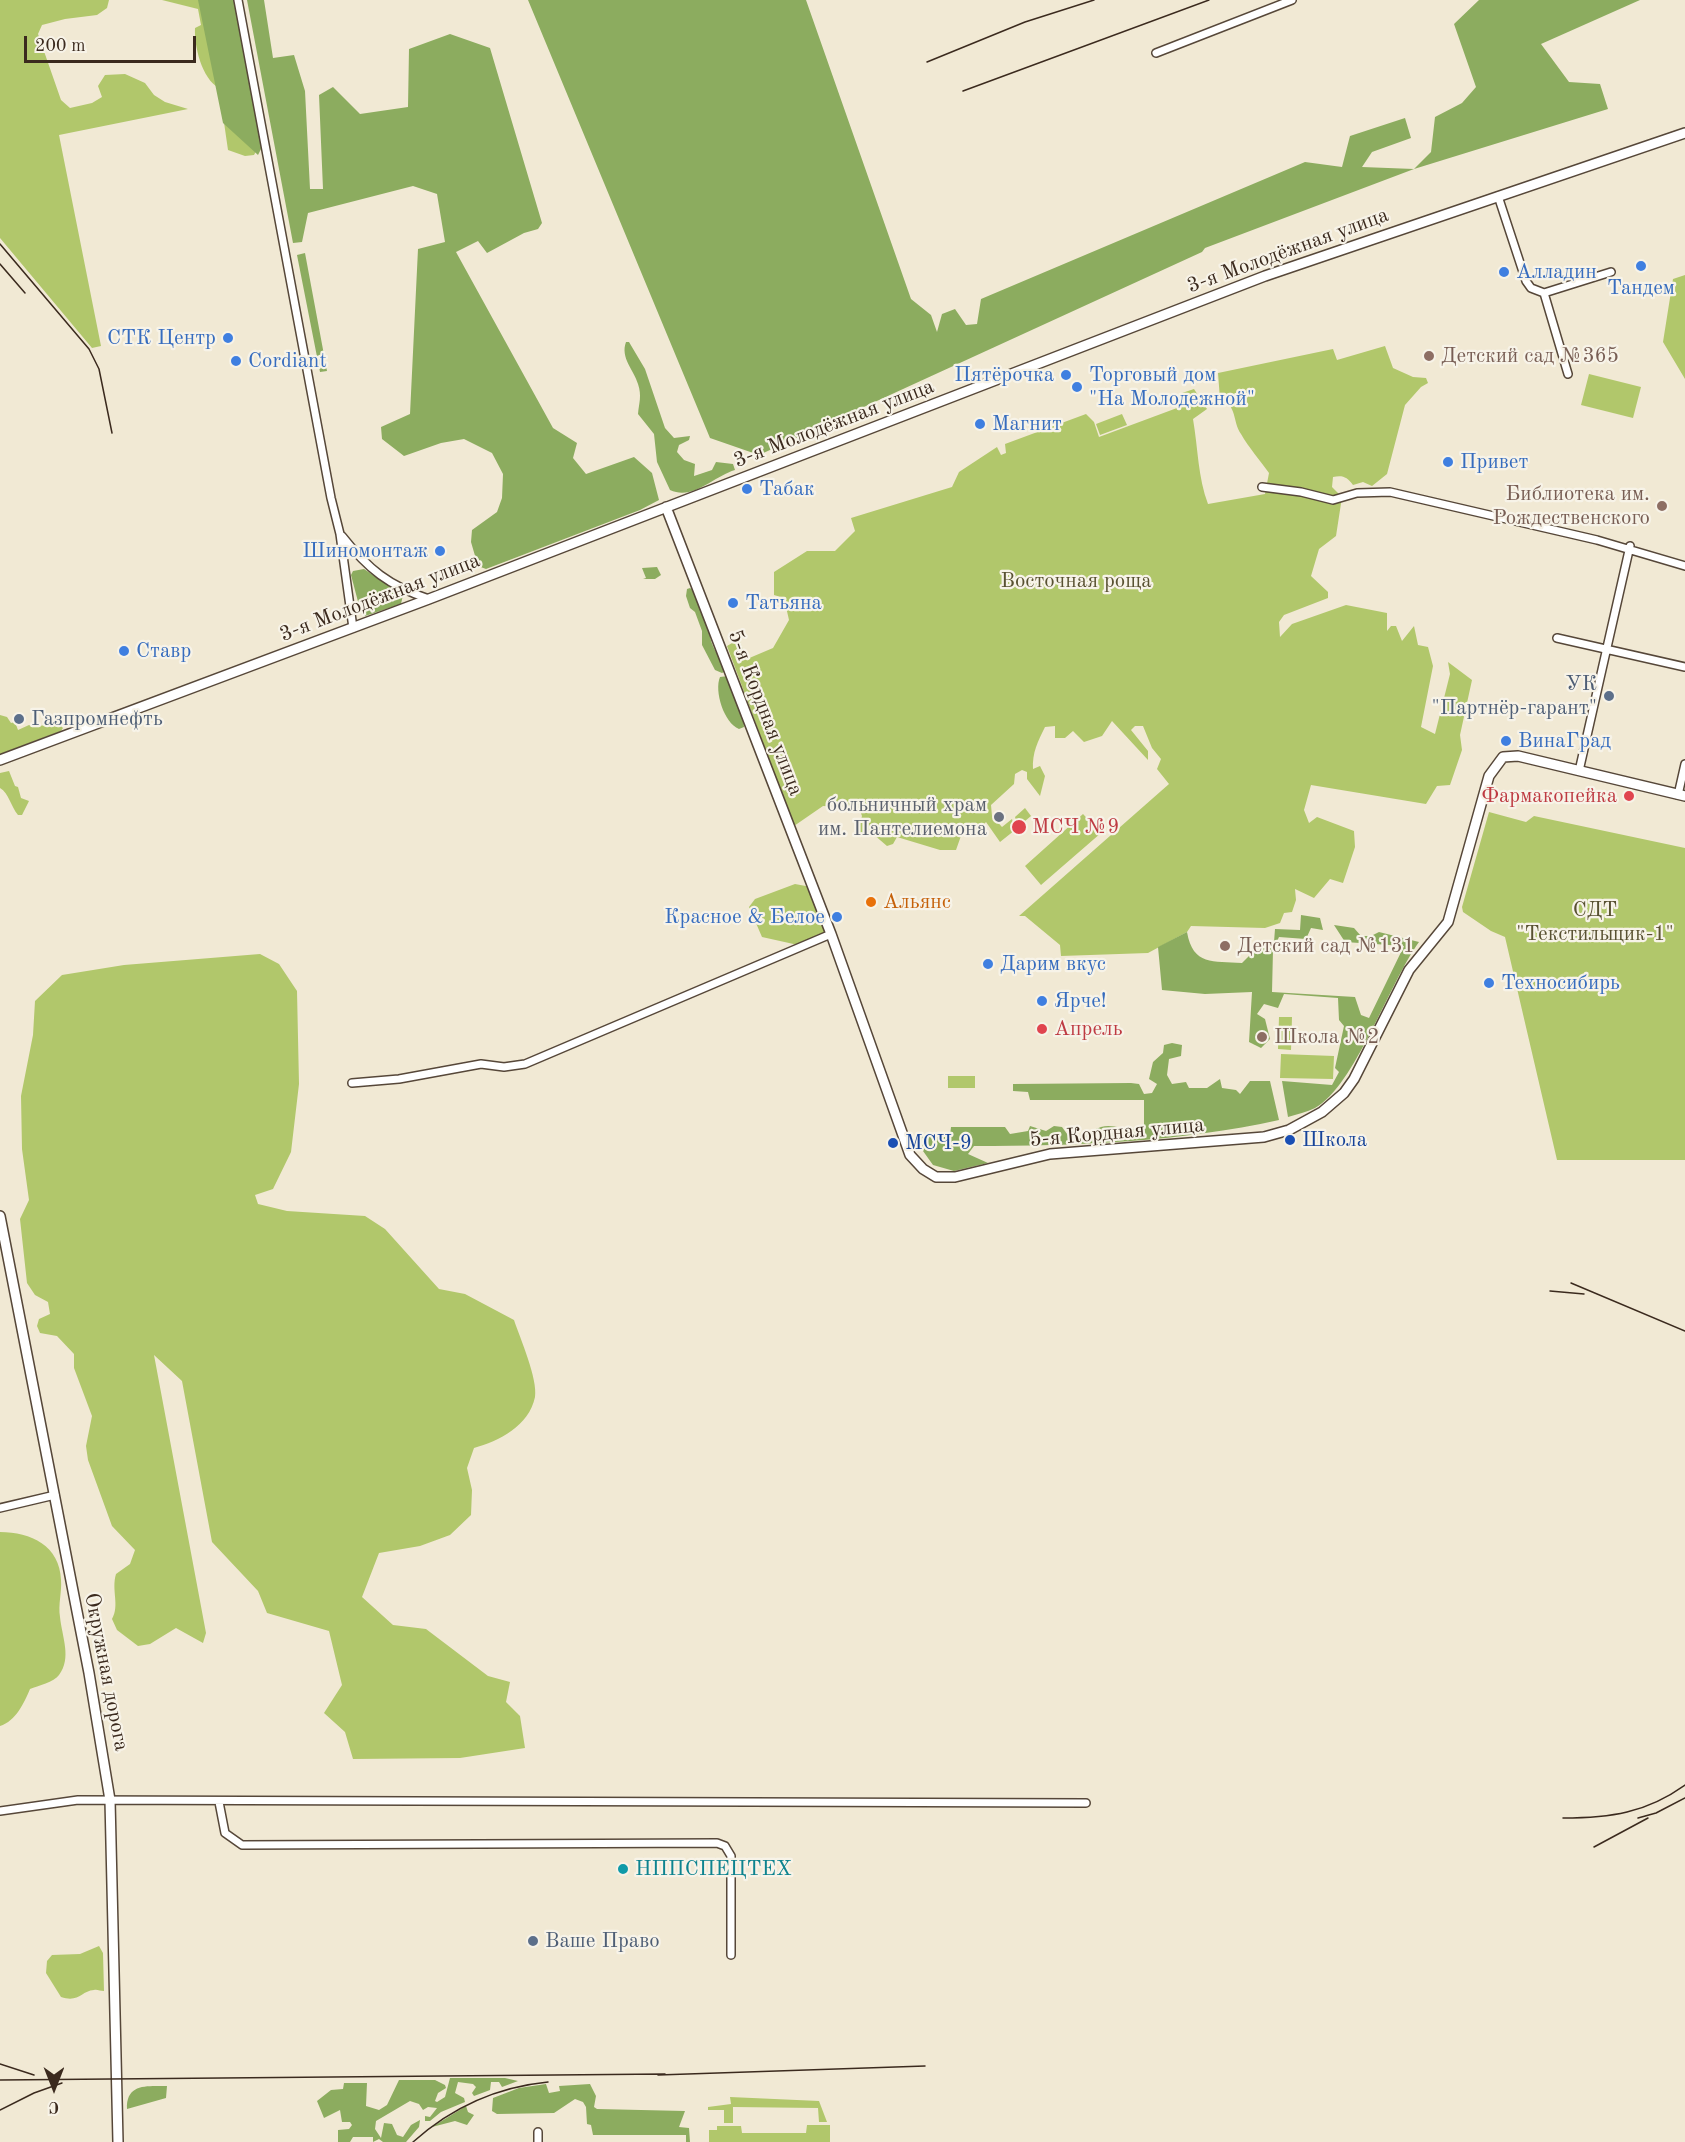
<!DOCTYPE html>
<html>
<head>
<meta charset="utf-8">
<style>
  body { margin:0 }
  #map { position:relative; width:1685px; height:2142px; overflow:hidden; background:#f1e9d4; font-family:"Old Standard TT",serif }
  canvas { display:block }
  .north { position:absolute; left:24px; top:2058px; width:60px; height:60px; -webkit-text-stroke:4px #f7f3e8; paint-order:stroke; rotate:180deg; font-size:16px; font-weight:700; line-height:24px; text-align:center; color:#3b2a1e }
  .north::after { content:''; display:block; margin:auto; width:21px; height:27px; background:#3b2a1e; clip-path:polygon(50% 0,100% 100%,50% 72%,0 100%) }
  .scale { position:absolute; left:24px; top:36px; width:172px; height:27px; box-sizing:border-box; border:3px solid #3b2a1e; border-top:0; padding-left:8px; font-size:18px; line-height:21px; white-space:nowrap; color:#3b2a1e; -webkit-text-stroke:4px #f7f3e8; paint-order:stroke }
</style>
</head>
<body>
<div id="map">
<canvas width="1685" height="2142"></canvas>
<div class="north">С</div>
<div class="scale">200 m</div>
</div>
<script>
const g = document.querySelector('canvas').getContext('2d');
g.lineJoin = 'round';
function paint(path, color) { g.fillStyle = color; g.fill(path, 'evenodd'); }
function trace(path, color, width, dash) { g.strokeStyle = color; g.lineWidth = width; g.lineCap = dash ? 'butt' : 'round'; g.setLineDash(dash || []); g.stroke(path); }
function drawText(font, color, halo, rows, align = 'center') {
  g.font = font + ' "Old Standard TT",serif'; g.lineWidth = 4.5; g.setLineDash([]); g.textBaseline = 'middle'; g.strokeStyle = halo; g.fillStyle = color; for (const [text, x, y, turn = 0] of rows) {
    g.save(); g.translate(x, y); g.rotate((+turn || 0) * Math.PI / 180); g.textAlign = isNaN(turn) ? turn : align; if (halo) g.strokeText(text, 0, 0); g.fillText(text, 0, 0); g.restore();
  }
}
paint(new Path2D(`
  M 0,0 L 109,0 L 107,8 L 97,15 L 65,19 L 42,25 L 38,34 L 61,100 L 70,108 L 92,103 L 102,97 L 98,86 L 105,75 L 125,74 L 145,83 L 154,95 L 165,102 L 188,109 L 59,135 L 101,346 L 92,348 L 0,238 Z
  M 162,0 L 236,0 L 262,140 L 254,155 L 245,156 L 228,150 L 219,88 C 202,79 194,46 195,28 L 201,25 L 198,9 Z
  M 1685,275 L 1685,379 L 1663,342 L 1673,279 Z
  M 1385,346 L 1393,368 L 1413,377 L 1426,378 L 1428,383 L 1421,387 L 1405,405 L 1387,474 L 1372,486 L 1363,482 L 1353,485 C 1347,477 1343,475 1333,477 L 1332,487 L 1342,497 L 1336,536 L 1319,549 L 1311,576 L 1328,592 L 1328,598 L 1284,615 L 1279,622 L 1280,637 L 1292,624 L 1346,605 L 1387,613 L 1387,631 L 1391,626 L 1396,626 L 1402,641 L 1414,626 L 1418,645 L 1428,647 L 1433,666 L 1421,727 L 1435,734 L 1450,674 L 1448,662 L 1472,680 L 1460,735 L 1462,750 L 1450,785 L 1437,786 L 1426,804 L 1311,785 L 1304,810 L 1309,823 L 1317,817 L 1354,831 L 1355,847 L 1343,883 L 1330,879 L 1314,898 L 1295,889 L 1296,900 L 1292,912 L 1284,913 L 1280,923 L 1265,928 L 1191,926 L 1187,932 L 1148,953 L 1061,956 L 1060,945 L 1025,916 L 1019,916 L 1169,784 L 1157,769 L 1161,759 L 1152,748 L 1143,726 L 1135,726 L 1131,730 L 1148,751 L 1148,760 L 1112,721 L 1102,736 L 1084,742 L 1073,731 L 1065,738 L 1055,738 L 1055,726 L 1045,727 C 1038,741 1032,753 1033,769 L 1040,766 L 1045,776 L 1040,796 L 1027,779 L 1027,772 L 1022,770 L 1015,774 L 1014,784 L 991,805 L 992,816 L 1002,827 L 1012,819 L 1015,830 L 1000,842 L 986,822 L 978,831 L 971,825 L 962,833 L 956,850 L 940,850 L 897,837 L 893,844 L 887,846 L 873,834 L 857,835 L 862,816 L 859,808 L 823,806 L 794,826 L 727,646 L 739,639 L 747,659 L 773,648 L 789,620 L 784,598 L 774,595 L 774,572 L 807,551 L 835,551 L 855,531 L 851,518 L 952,487 L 959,472 L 997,447 L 1001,455 L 1006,453 L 1005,444 L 1086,414 L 1094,422 L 1099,437 L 1177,408 L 1179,394 L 1194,389 L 1207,409 L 1193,419 C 1198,448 1198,478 1208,504 L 1265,494 L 1269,473 C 1260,460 1249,448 1241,434 C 1232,421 1238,406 1220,399 L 1218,373 L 1333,349 L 1337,360 Z
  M 1589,374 L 1641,387 L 1633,418 L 1581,405 Z
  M 1122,414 L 1127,425 L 1100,435 L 1096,424 Z
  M 0,715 L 7,717 L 11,723 L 15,722 L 18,730 L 29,725 L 33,727 L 58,723 L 63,728 L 61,731 L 0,754 Z
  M 9,771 L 15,786 L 18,787 L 21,798 L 29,801 L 22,815 L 18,815 C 11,807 9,793 0,788 L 0,773 Z
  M 1025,808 L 1031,816 L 1018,827 L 1015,817 Z
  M 1489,812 L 1526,822 L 1534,816 L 1685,848 L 1685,1160 L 1557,1160 L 1505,937 L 1491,931 L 1463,912 L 1462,907 Z
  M 1083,814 L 1101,833 L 1041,885 L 1025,866 Z
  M 795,884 L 811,887 L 826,932 L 798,945 L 762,937 L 749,907 L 755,899 Z
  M 260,954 L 279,964 L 297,991 L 299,1084 L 291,1152 L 273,1189 L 255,1195 L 258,1204 L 287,1211 L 365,1216 L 385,1229 L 439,1289 L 465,1294 L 514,1320 C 520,1338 538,1379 535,1397 C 529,1426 499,1441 474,1448 L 467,1468 L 472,1490 L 471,1515 L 450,1535 L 420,1546 L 379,1553 L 362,1597 L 393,1625 L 426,1629 L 488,1676 L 510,1682 L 506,1702 L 520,1716 L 525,1748 L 460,1758 L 353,1759 L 345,1732 L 324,1713 L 342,1685 L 329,1631 L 267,1613 L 258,1591 L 212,1542 L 182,1381 L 154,1355 L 206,1633 L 203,1643 L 176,1628 L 150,1644 L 138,1646 L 117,1630 L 112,1619 C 120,1605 111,1590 116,1574 L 130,1564 L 135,1550 L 112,1526 L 88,1460 L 86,1446 L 92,1416 L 74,1368 L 74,1354 L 57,1336 L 40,1333 L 37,1326 L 39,1319 L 50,1314 L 48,1302 L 35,1295 L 27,1283 L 20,1219 L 29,1200 L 22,1149 L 21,1096 L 33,1035 L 35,1001 L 62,975 L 124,965 Z
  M 1279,1017 L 1292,1017 L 1291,1050 L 1278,1049 Z
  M 1281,1054 L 1334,1056 L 1333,1079 L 1280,1078 Z
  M 948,1076 L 975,1076 L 975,1088 L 948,1088 Z
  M 0,1532 C 31,1532 60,1546 61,1580 C 62,1592 58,1604 60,1617 C 62,1637 72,1658 59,1675 C 54,1682 38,1686 30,1689 C 24,1703 16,1721 0,1726 Z
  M 99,1946 L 103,1953 L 104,1991 C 100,1991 97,1989 94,1990 C 81,1991 79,2003 61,1997 L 46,1973 L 47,1961 L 52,1955 L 80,1954 Z
  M 730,2097 L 819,2101 L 827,2122 L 819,2122 L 818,2108 L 733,2107 L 733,2123 L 724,2123 L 724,2110 L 708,2110 L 708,2107 L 731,2104 Z
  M 807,2125 L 830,2125 L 830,2142 L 709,2142 L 709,2130 L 717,2130 L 717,2126 L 741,2126 L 742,2133 L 806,2133 Z`), '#b1c76b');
paint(new Path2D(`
  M 198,0 L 234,0 L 262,147 L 258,155 L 223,123 Z
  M 247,0 L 264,0 L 273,58 L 294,55 L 305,91 L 310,189 L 323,189 L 319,95 L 333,87 L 360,114 L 408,107 L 409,49 L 450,34 L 490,48 L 542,223 L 538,229 L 524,233 L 487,253 L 478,241 L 456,252 L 553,428 L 577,443 L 573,458 L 586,474 L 634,457 L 652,473 L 659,500 L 640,510 L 486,569 L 478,566 L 471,542 L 472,530 L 497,512 L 502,498 L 503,474 L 492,453 L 464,439 L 441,443 L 404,456 L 382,439 L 381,427 L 410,414 L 418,249 L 445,242 L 437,194 L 413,186 L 308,213 L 302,242 L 293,243 Z
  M 528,0 L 806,0 L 911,299 L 931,315 L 937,332 L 942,314 L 955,309 L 966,325 L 977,324 L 981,299 L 1305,162 L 1342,167 L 1350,136 L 1405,118 L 1411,138 L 1372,152 L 1362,167 L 1414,169 L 1431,152 L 1435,117 L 1462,103 L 1476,87 L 1454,24 L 1479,0 L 1640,0 L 1541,44 L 1569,82 L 1600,84 L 1608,109 L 1414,169 L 1205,248 L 1202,252 L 759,455 L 710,438 Z
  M 305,253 L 327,371 L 320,372 L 297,255 Z
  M 626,342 L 629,342 L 645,369 L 665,428 L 674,438 L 690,436 L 689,440 L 679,445 L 677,452 L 684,460 L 695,464 L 694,476 L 712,470 L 716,462 L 733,464 L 735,470 C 714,476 693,501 670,490 L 657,462 L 654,434 L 638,414 C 639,403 642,396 638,384 C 634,370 620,358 626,342 Z
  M 657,567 L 661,575 L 655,579 L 643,579 L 646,578 L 642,568 Z
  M 364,569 L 403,595 L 401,604 L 365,616 L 361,613 L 351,575 L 353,571 Z
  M 690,588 C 711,600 705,627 713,646 C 717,656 723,660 724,672 L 722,673 L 715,670 L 702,645 L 702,631 L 695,612 L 690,608 L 686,596 L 687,589 Z
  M 728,676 L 743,714 L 744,727 L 739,729 C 724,723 714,691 720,677 Z
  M 1301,915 L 1320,918 L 1323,930 L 1311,928 L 1306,939 L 1279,937 L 1273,950 L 1272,992 L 1355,997 L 1361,1015 L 1369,1018 L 1404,946 L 1345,942 L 1334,925 L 1354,928 L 1361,936 L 1371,936 L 1379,932 L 1419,942 C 1389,983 1355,1086 1315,1108 C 1307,1112 1297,1114 1288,1117 L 1282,1081 L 1332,1085 L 1339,1072 L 1335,1068 L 1344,1026 L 1339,1020 L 1338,998 L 1284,994 L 1278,1008 L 1264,1004 L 1257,1014 L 1265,1019 L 1270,1039 L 1261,1048 L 1249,1042 L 1252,992 L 1205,994 L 1162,990 L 1158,947 L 1187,932 C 1193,966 1213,961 1242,963 L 1259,946 L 1274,942 L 1275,929 L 1300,930 Z
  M 1172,1043 L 1182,1045 L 1181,1056 L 1169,1059 L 1167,1075 L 1172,1084 L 1186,1082 L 1189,1088 L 1207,1088 L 1220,1079 L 1222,1088 L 1236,1090 L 1240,1094 L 1250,1081 L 1270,1081 L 1279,1120 C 1180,1142 1075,1146 974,1146 L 968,1154 L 988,1163 L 954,1171 L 933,1165 L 923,1151 L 920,1136 L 950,1136 L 951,1127 L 1005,1127 L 1010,1134 L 1028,1131 L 1030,1126 L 1046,1131 L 1054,1126 L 1062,1127 L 1070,1138 C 1089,1137 1087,1132 1101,1127 C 1116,1123 1130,1134 1144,1126 L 1144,1100 L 1030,1100 L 1028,1092 L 1013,1091 L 1013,1084 L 1131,1083 L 1139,1084 L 1144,1094 L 1152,1093 L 1157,1084 L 1149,1079 L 1153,1062 L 1163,1053 L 1164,1045 Z
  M 450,2078 L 505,2078 L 518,2081 L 502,2087 L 499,2082 L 491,2082 L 490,2090 L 474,2096 L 472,2093 L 476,2087 L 473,2084 L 458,2082 L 455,2093 L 464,2098 L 465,2102 L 441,2112 L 430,2121 L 425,2121 L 425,2116 L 430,2117 L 437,2108 L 428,2107 L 423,2110 L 419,2104 L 410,2101 L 376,2121 L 375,2129 L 381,2138 L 384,2123 L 392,2124 L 397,2135 L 403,2137 L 411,2125 L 420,2120 L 419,2127 L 406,2142 L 383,2142 L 379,2139 L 373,2142 L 373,2137 L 353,2137 L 350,2142 L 338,2142 L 338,2130 L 349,2129 L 352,2125 L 350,2122 L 342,2122 L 340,2110 L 324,2118 L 317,2101 L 331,2090 L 343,2089 L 344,2083 L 367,2083 L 366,2106 L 379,2110 L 387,2105 L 399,2080 L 435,2080 L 445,2085 L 446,2088 L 438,2093 L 435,2101 L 437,2102 L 445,2097 Z
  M 546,2084 L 549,2093 L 560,2091 L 559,2086 L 590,2084 L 596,2096 L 594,2107 L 597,2109 L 685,2111 L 679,2127 L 689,2128 L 690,2142 L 686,2142 L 686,2135 L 593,2135 L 591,2125 L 587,2124 L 586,2107 L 583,2102 L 575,2099 L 554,2113 L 497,2114 L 492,2111 L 493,2098 L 519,2088 Z
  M 167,2086 L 166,2098 L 127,2109 C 126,2083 147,2086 167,2086 Z
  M 466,2106 L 468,2112 L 474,2115 L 467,2125 L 455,2121 L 432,2127 Z`), '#8cac5f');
const street = new Path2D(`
  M 238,0 L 331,498 L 340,534 L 353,628
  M 1156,53 L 1292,0
  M 1498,196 L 1526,281 L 1531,288 L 1544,293 L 1611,272
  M 1544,293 L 1568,374
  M 1262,487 L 1301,492 L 1333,500 L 1357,493 L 1390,492 L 1597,540 L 1685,566
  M 342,536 C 368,569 389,586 429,599
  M 1557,638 L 1685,667
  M 1579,771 L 1630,546
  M 1678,795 L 1685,764
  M 352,1083 L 399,1079 L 481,1064 L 504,1067 L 525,1064 L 831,934
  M 0,1508 L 55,1495
  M 219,1802 L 225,1833 L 242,1845 L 717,1843 L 725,1846 L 731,1856 L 731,1955
  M 0,1811 L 78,1800 L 1086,1803
  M 538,2132 L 538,2142`);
const secondary = new Path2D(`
  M 666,507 L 831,934 L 910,1155 L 923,1169 L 936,1177 L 955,1177 L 1050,1154 L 1264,1137 L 1289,1130 L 1322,1112 L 1344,1093 L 1354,1079 L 1409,970 L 1448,922 L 1489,776 L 1503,757 L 1518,756 L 1685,796
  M 0,760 L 429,599 L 1265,276 L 1685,133
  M 0,1216 L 89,1673 L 110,1800 L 118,2142`);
trace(street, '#564739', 10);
trace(secondary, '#564739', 12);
trace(street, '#fff', 7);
trace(secondary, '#fff', 9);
trace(new Path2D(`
  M 927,62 L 1025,22 L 1094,0
  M 963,91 L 1209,0
  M 0,244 L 89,349 L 99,369 L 112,433
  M 0,264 L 25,293
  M 1571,1283 L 1685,1331
  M 1550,1291 L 1584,1294
  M 1563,1818 C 1610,1818 1646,1813 1685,1785
  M 1638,1818 L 1656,1813 L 1685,1798
  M 1594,1847 L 1648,1818
  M 0,2064 L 34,2075
  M 658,2075 L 925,2066
  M 0,2080 L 665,2074
  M 0,2110 L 34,2093 L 62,2083
  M 413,2142 C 451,2108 497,2087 548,2082`), '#3b2a1e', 1.5);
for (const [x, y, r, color] of [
  [1641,266,6,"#3f7fe0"],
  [1504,272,6,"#3f7fe0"],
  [228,338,6,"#3f7fe0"],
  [1429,356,6,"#8d6e63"],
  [236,361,6,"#3f7fe0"],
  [1066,375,6,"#3f7fe0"],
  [1077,387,6,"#3f7fe0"],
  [980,424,6,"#3f7fe0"],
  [1448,462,6,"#3f7fe0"],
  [747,489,6,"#3f7fe0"],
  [1662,506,6,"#8d6e63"],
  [440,551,6,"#3f7fe0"],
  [733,603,6,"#3f7fe0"],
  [124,651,6,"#3f7fe0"],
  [1609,696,6,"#5c6f8a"],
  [19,719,6,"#5c6f8a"],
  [1506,741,6,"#3f7fe0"],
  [1629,796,6,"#e0444e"],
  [999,817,6,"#6b7280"],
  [1019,827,8,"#e0444e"],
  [871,902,6,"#e8710a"],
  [837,917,6,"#3f7fe0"],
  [1225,946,6,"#8d6e63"],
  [988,964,6,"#3f7fe0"],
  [1489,983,6,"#3f7fe0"],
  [1042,1001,6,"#3f7fe0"],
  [1042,1029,6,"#e0444e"],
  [1262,1037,6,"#8d6e63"],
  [1290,1140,6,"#1a4fb4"],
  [893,1143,6,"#1a4fb4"],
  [623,1869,6,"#0f9aa8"],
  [533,1941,6,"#5c6f8a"]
]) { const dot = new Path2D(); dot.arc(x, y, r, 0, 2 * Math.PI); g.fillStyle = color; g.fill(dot); trace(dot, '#f7f3e8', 2); }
drawText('21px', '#3b2a1e', '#f7f3e8', [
  ["3-я Молодёжная улица",1288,251,-20],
  ["3-я Молодёжная улица",834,424,-21],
  ["3-я Молодёжная улица",380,598,-21],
  ["5-я Кордная улица",765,713,69],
  ["5-я Кордная улица",1117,1133,-5],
  ["Окружная дорога",106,1672,79]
]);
drawText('21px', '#366cbe', '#f7f3e8', [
  ["Алладин",1516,272],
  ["Тандем",1641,288,"center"],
  ["СТК Центр",216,338,"right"],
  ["Cordiant",248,361],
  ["Пятёрочка",1054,375,"right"],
  ["Торговый дом",1089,375],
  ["\"На Молодежной\"",1089,399],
  ["Магнит",992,424],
  ["Привет",1460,462],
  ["Табак",759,489],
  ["Шиномонтаж",428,551,"right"],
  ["Татьяна",745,603],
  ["Ставр",136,651],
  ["ВинаГрад",1518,741],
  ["Красное & Белое",825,917,"right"],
  ["Дарим вкус",1000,964],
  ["Техносибирь",1501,983],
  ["Ярче!",1054,1001]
], 'left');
drawText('21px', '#785e54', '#f7f3e8', [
  ["Детский сад №365",1441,356],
  ["Библиотека им.",1650,494,"right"],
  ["Рождественского",1650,518,"right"],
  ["Детский сад №131",1237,946],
  ["Школа №2",1274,1037]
], 'left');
drawText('21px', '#585131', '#f7f3e8', [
  ["Восточная роща",1076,581],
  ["СДТ",1595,910],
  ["\"Текстильщик-1\"",1595,934]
]);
drawText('21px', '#4e5e75', '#f7f3e8', [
  ["УК",1597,684,"right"],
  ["\"Партнёр-гарант\"",1597,708,"right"],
  ["Газпромнефть",31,719],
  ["Ваше Право",545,1941]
], 'left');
drawText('21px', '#be3a42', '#f7f3e8', [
  ["Фармакопейка",1617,796,"right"],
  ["МСЧ №9",1032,827],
  ["Апрель",1054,1029]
], 'left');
drawText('21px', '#5b616d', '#f7f3e8', [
  ["больничный храм",987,805],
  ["им. Пантелиемона",987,829]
], 'right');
drawText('21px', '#c56008', '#f7f3e8', [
  ["Альянс",883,902]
], 'left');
drawText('21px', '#164399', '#f7f3e8', [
  ["Школа",1302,1140],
  ["МСЧ-9",905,1143]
], 'left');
drawText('21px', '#0d838f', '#f7f3e8', [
  ["НППСПЕЦТЕХ",635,1869]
], 'left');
</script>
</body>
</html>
